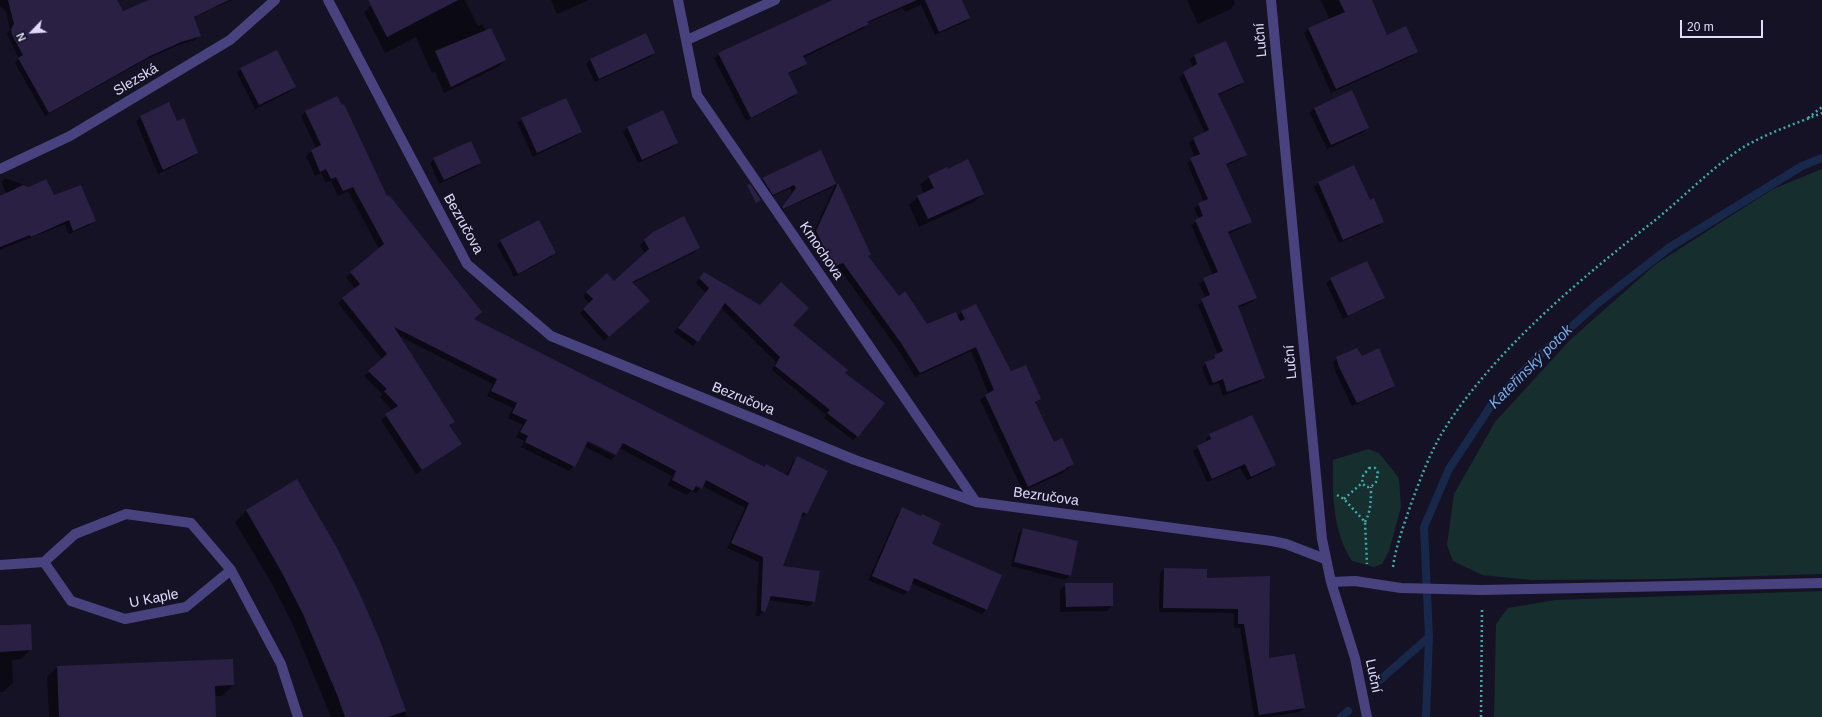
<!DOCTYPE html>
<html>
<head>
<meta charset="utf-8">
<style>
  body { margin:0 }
  #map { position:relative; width:1822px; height:717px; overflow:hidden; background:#161225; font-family:Arial,sans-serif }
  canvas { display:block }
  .north { position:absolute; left:12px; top:12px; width:40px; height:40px; -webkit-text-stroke:3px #161225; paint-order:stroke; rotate:245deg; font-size:11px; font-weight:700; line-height:16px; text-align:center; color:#e0dbfb }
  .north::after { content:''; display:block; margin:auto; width:14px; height:18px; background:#e0dbfb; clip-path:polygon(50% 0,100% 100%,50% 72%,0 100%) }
  .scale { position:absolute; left:1680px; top:20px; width:83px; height:18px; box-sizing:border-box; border:2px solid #e0dbfb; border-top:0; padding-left:5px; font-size:12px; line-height:14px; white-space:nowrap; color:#e0dbfb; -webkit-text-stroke:3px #161225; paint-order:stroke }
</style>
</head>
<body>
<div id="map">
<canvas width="1822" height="717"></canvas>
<div class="north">N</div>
<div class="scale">20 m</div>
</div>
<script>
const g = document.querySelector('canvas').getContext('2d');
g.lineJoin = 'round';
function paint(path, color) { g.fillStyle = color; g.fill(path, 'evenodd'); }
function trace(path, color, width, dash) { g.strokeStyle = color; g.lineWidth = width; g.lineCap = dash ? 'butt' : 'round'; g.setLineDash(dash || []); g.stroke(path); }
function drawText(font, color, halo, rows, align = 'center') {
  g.font = font + ' Arial,sans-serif'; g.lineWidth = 3.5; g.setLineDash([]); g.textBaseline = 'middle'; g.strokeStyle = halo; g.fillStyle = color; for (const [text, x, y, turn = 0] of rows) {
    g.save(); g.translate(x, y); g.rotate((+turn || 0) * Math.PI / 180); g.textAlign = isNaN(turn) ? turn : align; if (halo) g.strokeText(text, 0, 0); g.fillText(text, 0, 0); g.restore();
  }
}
paint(new Path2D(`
  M 1822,169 L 1822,574 L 1665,579 L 1531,580 L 1482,575 L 1453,561 L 1447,545 L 1454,494 L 1495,422 L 1570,340 L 1656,264 L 1773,189 Z
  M 1368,449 L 1379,453 L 1399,478 L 1401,507 L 1389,551 L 1382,564 L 1374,567 L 1352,561 C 1333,532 1332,494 1333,460 Z
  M 1822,591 L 1822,717 L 1494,717 L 1496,624 L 1508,608 L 1555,600 Z`), '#162e2e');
paint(new Path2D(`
  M 0,0 L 116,0 L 123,12 L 151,0 L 232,0 L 193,18 L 200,36 L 195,40 L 176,46 L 145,60 L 45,116 L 15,63 L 19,59 L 7,34 L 10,30 L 6,12 L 0,6 Z
  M 380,0 L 465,0 L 478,26 L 482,24 L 505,60 L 498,67 L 444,93 L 435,72 L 432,73 L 416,37 L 385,53 L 364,12 L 371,5 Z
  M 551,0 L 589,0 L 557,14 Z
  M 837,0 L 961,0 L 969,18 L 965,22 L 935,35 L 921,5 L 905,12 L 903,8 L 867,23 L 864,28 L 803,58 L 806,64 L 802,68 L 787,74 L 797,93 L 793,97 L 746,121 L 714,58 L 718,54 Z
  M 1187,0 L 1234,0 L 1235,4 L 1231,9 L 1198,24 Z
  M 1321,0 L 1371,0 L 1386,36 L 1417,52 L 1412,56 L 1331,93 L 1304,33 L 1308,29 L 1330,20 Z
  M 646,34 L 654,53 L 650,57 L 595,82 L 586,64 L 590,60 Z
  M 1194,56 L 1243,82 L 1239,86 L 1218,95 L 1245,155 L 1241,159 L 1225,166 L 1250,221 L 1246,226 L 1228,234 L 1256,298 L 1252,302 L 1237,308 L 1264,377 L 1260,382 L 1223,396 L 1219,383 L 1209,386 L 1202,367 L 1218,354 L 1198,305 L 1206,298 L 1199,284 L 1213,275 L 1191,225 L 1199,219 L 1194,208 L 1204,202 L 1187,163 L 1195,157 L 1189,143 L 1193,139 L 1205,133 L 1179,77 L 1193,67 L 1190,60 Z
  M 241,69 L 295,87 L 291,91 L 255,109 L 237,73 Z
  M 565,99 L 580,132 L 576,136 L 533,157 L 517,123 L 522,119 Z
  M 1314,108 L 1368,128 L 1364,132 L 1327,149 L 1310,113 Z
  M 306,111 L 387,197 L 473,319 L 764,468 L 786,476 L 793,462 L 797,457 L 806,514 L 801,518 L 800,518 L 781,567 L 814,601 L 809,606 L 768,600 L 764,611 L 759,616 L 756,616 L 759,562 L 727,548 L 745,508 L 702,486 L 696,493 L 691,491 L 687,495 L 667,485 L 672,476 L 619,448 L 615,455 L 584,438 L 583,440 L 615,456 L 611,460 L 584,446 L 574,466 L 569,471 L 521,447 L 524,441 L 516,437 L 523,425 L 508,418 L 513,408 L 487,396 L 493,384 L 399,336 L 453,421 L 449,426 L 461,444 L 416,474 L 381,420 L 393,411 L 380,397 L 382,394 L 364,376 L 383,360 L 338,303 L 355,289 L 346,277 L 379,249 L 348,191 L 338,196 L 331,181 L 326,183 L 321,173 L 315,176 L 306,156 L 316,148 L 301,116 Z
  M 662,112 L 677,143 L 673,147 L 638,163 L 623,132 L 627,128 Z
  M 141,117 L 177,123 L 197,153 L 193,157 L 158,174 L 136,121 Z
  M 820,151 L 870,255 L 868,257 L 899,298 L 927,326 L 957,316 L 962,312 L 1010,373 L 1040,399 L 1035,404 L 1054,443 L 1073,464 L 1068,469 L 1061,474 L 1023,491 L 980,400 L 988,393 L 971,351 L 915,377 L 897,348 L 838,267 L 829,271 L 812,236 L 835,185 L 831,188 L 778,212 L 792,193 L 790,188 L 769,198 L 758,183 L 762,179 Z
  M 434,159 L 480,163 L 476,167 L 439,184 L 430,163 Z
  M 1354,167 L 1370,201 L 1383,221 L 1379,226 L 1339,243 L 1314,187 L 1318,183 Z
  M 929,177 L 983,194 L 974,202 L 919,227 L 909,205 L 918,197 L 924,194 L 920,185 Z
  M 5,178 L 54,196 L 95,220 L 90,225 L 69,234 L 65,224 L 0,250 L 0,205 L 10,201 L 1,182 Z
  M 645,240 L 699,248 L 695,252 L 632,283 L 645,305 L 604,341 L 580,313 L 590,304 L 583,296 L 587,292 L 613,282 L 645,254 L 640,245 Z
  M 501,241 L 555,253 L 551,257 L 514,277 L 497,245 Z
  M 700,277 L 792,325 L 858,436 L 853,440 L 824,418 L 826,415 L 772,370 L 776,362 L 721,308 L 693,346 L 674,332 L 706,293 L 696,283 Z
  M 1331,279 L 1384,298 L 1379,302 L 1343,319 L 1326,283 Z
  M 1337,358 L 1394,386 L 1389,390 L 1352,406 L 1335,371 L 1333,362 Z
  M 1210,435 L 1274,465 L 1270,470 L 1247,480 L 1240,468 L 1207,482 L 1193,451 L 1207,442 L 1206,439 Z
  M 297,480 L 380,644 L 407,717 L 331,717 L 293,625 L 271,582 L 235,522 L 246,511 Z
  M 903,508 L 930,545 L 1001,576 L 986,610 L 982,614 L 911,583 L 908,591 L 904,595 L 868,580 L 898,513 Z
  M 1024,529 L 1070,575 L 1065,580 L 1011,566 L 1019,533 Z
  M 1164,569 L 1206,579 L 1269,577 L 1268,660 L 1304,708 L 1300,712 L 1268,717 L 1254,717 L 1240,628 L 1234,628 L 1234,613 L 1159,612 L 1160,573 Z
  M 1066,584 L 1112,605 L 1107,611 L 1060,612 L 1060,590 Z
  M 11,624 L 30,625 L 31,649 L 21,659 L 12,660 L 13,683 L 3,692 L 0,692 L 0,625 Z
  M 58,666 L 233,685 L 222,696 L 214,696 L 215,717 L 49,717 L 47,677 Z`), '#0007');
trace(new Path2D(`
  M 1380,680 L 1429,637
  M 1341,717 L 1348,711
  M 1426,717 L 1429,637 L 1424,527 L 1449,469 L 1492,404 L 1534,360 L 1598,303 L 1670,247 L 1802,166 L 1822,158`), '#17284a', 8);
paint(new Path2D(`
  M 8,0 L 117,0 L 123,11 L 149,0 L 229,0 L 194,17 L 201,36 L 181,42 L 150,56 L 49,113 L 18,58 L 23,55 L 12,35 L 11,29 L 14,24 Z
  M 368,0 L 458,0 L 387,37 Z
  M 833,0 L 917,0 L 867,22 L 869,24 L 803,56 L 807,64 L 788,73 L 798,93 L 751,118 L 718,53 Z
  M 925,0 L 962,0 L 970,18 L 939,32 Z
  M 1339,0 L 1372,0 L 1387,35 L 1406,26 L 1418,52 L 1336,89 L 1308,28 L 1345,12 Z
  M 491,28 L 506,60 L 451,87 L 435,51 Z
  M 646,33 L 655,53 L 599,79 L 590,59 Z
  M 1226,41 L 1244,82 L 1218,94 L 1247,155 L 1226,164 L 1252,222 L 1228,232 L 1257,298 L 1238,306 L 1265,378 L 1227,392 L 1223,379 L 1213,383 L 1205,362 L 1215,358 L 1214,355 L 1223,351 L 1201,299 L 1210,295 L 1203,278 L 1218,272 L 1195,220 L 1203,216 L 1198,203 L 1208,199 L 1190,158 L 1200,154 L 1193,138 L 1209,130 L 1183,72 L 1197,64 L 1194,55 Z
  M 277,50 L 296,87 L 259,105 L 240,68 Z
  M 1352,90 L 1369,128 L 1331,145 L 1314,108 Z
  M 337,96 L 342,105 L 344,104 L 387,196 L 389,195 L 482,312 L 474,319 L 765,467 L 766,464 L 788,476 L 797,456 L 828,471 L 807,514 L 803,512 L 783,566 L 820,571 L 815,602 L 771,596 L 765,612 L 761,611 L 763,557 L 731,543 L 749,503 L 706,480 L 702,489 L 696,486 L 693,491 L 672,480 L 676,471 L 623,443 L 616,455 L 588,441 L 575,467 L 525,442 L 528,436 L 520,432 L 527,420 L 512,413 L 517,403 L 491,391 L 497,379 L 394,327 L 455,422 L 449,425 L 462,444 L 422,470 L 385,414 L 398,406 L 384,391 L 387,389 L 368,371 L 387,354 L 342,298 L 360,284 L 350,272 L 384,244 L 353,187 L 343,191 L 336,177 L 331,179 L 326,169 L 320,172 L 311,150 L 321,145 L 305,111 Z
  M 566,98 L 582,132 L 537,153 L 521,118 Z
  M 169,102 L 177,121 L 184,118 L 198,153 L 163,170 L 140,116 Z
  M 663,110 L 678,143 L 642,160 L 627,127 Z
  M 471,141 L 481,163 L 444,180 L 433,158 Z
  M 821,150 L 836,184 L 783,209 L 782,207 L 796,188 L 794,185 L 773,195 L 762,178 Z
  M 968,159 L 984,194 L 928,219 L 917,196 L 934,188 L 928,176 L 947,167 L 948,169 Z
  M 1354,165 L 1370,200 L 1374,198 L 1384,222 L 1343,240 L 1318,182 Z
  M 46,179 L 54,195 L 81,185 L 96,221 L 73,231 L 69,220 L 31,237 L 30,235 L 0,247 L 0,196 L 23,185 L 29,187 Z
  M 838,183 L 871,255 L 868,256 L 899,296 L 905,291 L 927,324 L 956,312 L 960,321 L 965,319 L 961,311 L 976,304 L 1011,371 L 1026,365 L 1041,399 L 1035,402 L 1054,442 L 1062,438 L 1074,464 L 1066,468 L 1066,469 L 1028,487 L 985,395 L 994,390 L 976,347 L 920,373 L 901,343 L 843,263 L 833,267 L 816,231 Z
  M 750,184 L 761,200 L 756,203 L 747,185 Z
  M 684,216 L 700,248 L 632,282 L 650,301 L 609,337 L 583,309 L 593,299 L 586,292 L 607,273 L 614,281 L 649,249 L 644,240 L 653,232 Z
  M 539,220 L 556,253 L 518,274 L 500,240 Z
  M 1367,261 L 1385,298 L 1348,316 L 1330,278 Z
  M 704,272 L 760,305 L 781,282 L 809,308 L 793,325 L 848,370 L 845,373 L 885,403 L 858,437 L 827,413 L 830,410 L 775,366 L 780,357 L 725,303 L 698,342 L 678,328 L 709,288 L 699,278 Z
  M 1357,348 L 1362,356 L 1379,348 L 1395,386 L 1357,403 L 1339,367 L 1336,357 Z
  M 1252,415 L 1276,465 L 1251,477 L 1245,464 L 1212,479 L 1197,446 L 1211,439 L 1209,434 Z
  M 297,479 L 337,548 L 359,592 L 381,643 L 406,711 L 388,717 L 345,717 L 338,697 L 303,614 L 281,571 L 246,510 Z
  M 902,507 L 921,516 L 922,514 L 941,523 L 932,544 L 1002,575 L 987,610 L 914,578 L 909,592 L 872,576 Z
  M 1023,528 L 1078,541 L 1071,576 L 1014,562 Z
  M 1164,568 L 1207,569 L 1207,578 L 1270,576 L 1269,658 L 1295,654 L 1305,708 L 1259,715 L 1244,624 L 1238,624 L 1238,609 L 1163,608 Z
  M 1065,583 L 1113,583 L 1113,606 L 1066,607 Z
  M 31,624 L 32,650 L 0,652 L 0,625 Z
  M 233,659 L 234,685 L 215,686 L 216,717 L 59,717 L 57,666 Z`), '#2a2044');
trace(new Path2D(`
  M 1808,118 L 1822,107
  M 1369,468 L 1375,468 L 1378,473 L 1376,482 L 1371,487 L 1366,487 L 1362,483 L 1363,476 Z
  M 1337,495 L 1344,499 L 1365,522 L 1367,564
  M 1344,499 L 1362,483
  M 1365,522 C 1371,511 1371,500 1371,487
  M 1393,567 C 1396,545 1404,525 1411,504 C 1420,480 1429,455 1442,433 C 1492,352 1580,279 1654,221 C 1684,197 1710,169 1742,148 C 1767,133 1795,124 1822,113
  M 1481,717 L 1482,610`), '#3eabaa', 2.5, [2, 3]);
trace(new Path2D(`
  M 328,0 L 467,264 L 551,336 L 855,460 L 976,502 L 1272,541 L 1286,544 L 1325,559
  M 678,0 L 697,95 L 976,502
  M 1271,0 L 1322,539 L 1331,582 L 1355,658 L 1367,717
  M 687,40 L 775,0
  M 0,169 L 70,136 L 230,40 L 275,0
  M 0,565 L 44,562
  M 231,570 L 186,607 L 125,619 L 71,601 L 44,562 L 75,534 L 126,514 L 191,523 L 231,570 L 281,664 L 298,717
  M 1331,582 L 1355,581 L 1401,588 L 1482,590 L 1822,583`), '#48437e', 10);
drawText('14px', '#e0dbfb', '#161225', [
  ["Luční",1261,40,-95],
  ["Slezská",136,80,-31],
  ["Bezručova",463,224,61],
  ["Kmochova",821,251,56],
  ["Luční",1291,362,-95],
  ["Bezručova",743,399,22],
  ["Bezručova",1046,497,8],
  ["U Kaple",154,599,-11],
  ["Luční",1373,676,78]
]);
drawText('italic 15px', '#75afee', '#161225', [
  ["Kateřinský potok",1531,367,-45]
]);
</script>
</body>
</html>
